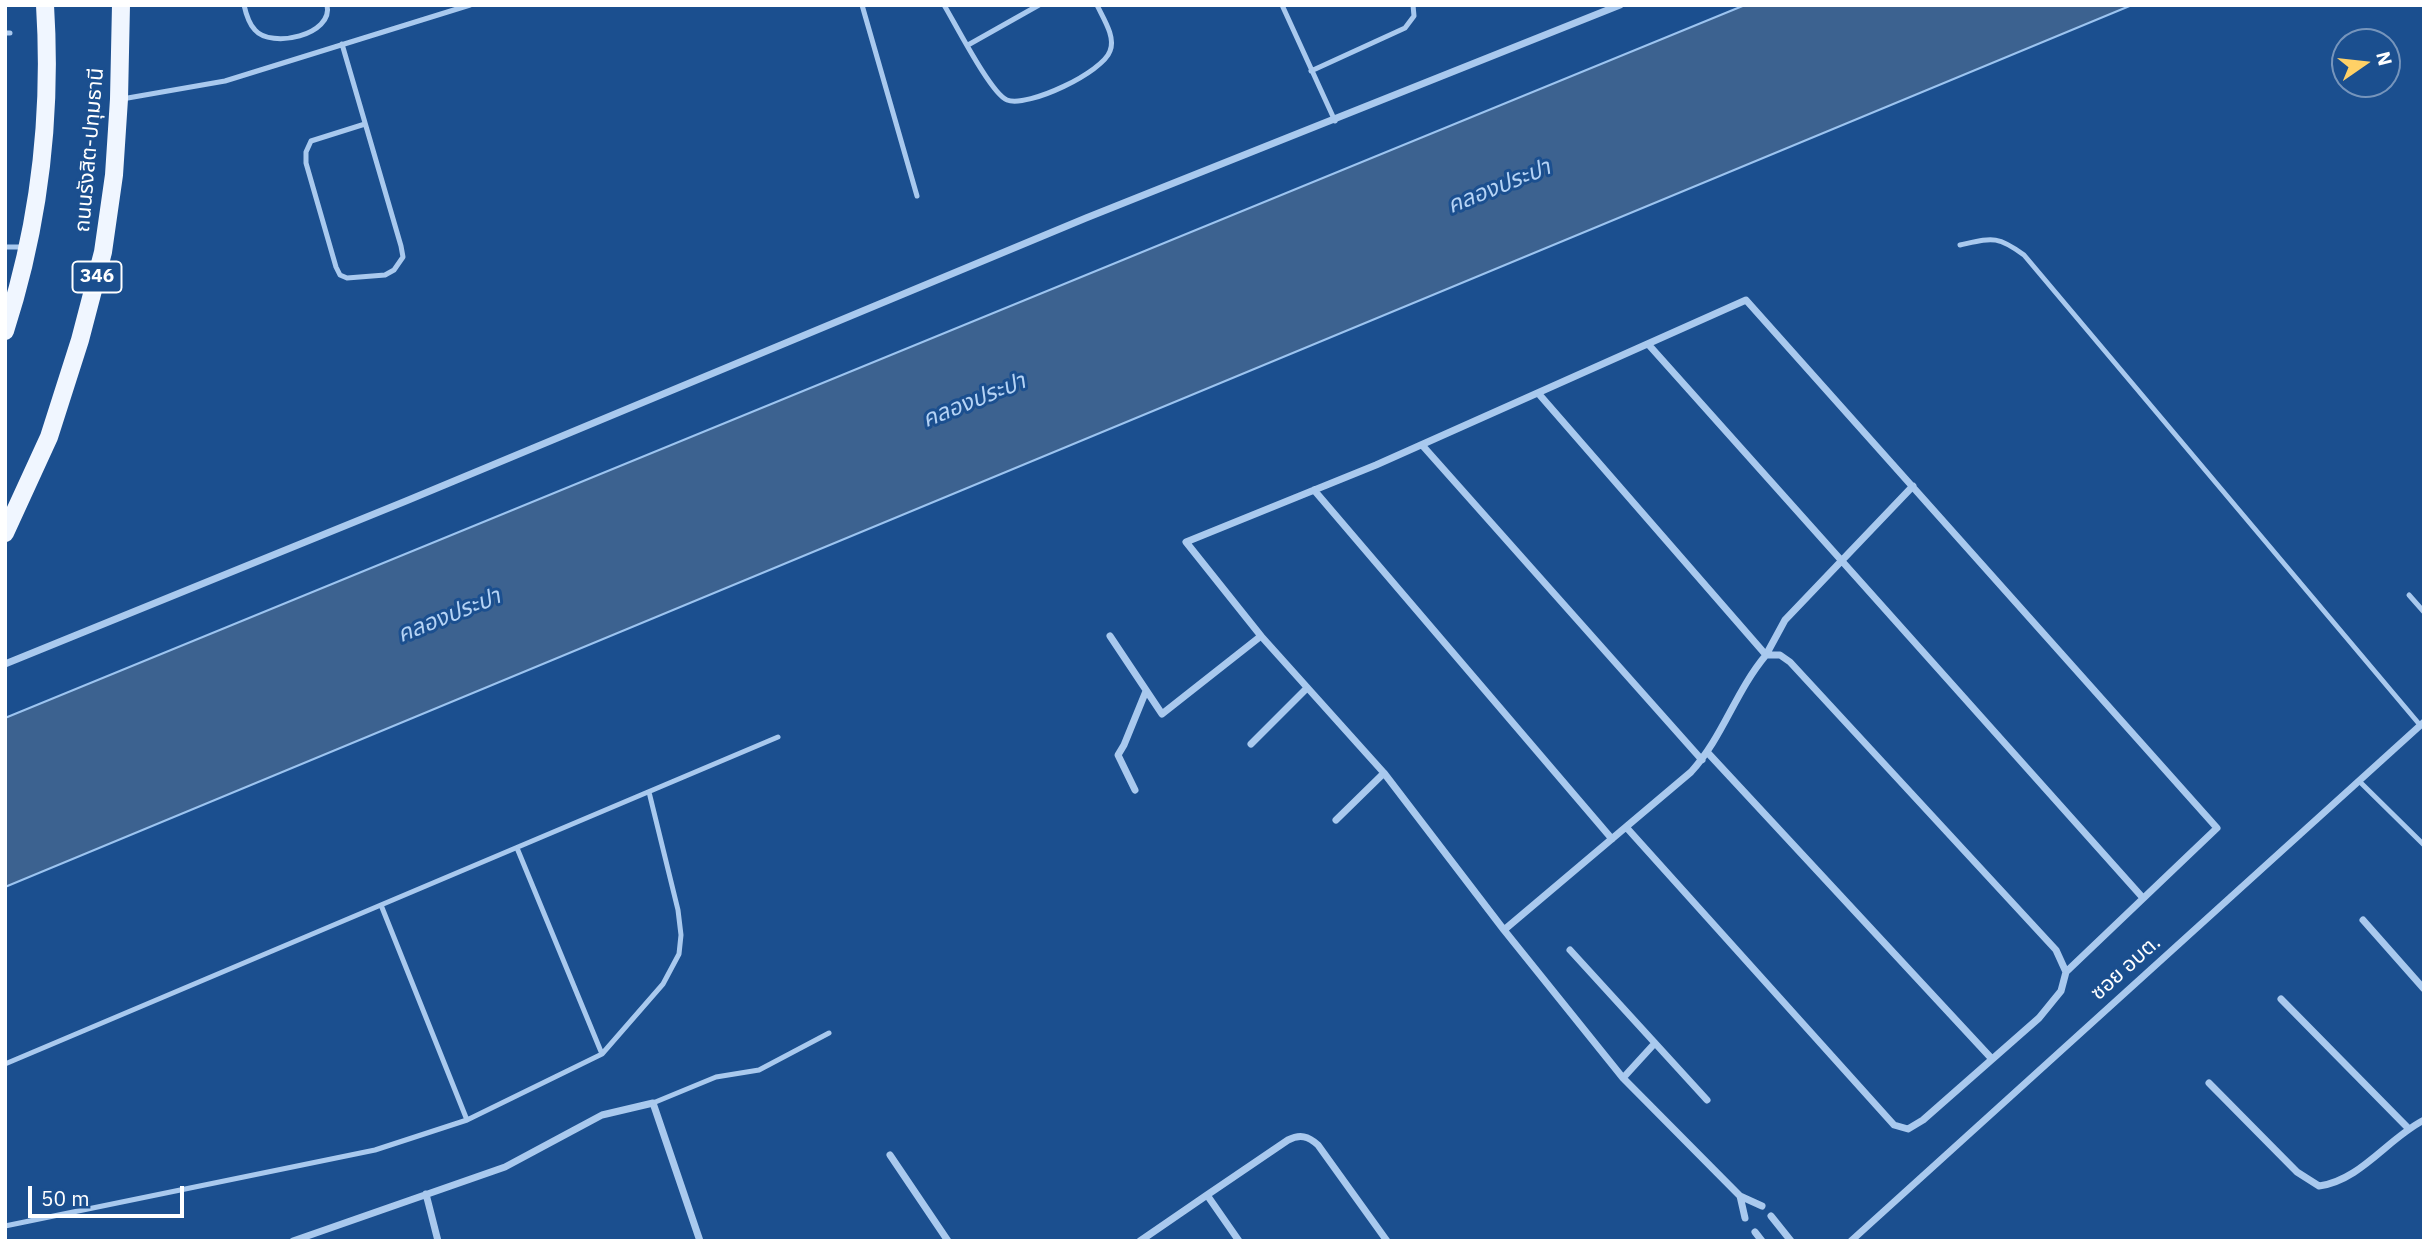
<!DOCTYPE html>
<html>
<head>
<meta charset="utf-8">
<style>
  body { margin:0 }
  #map { position:relative; width:2429px; height:1246px; overflow:hidden; background:#1b4f8f; font-family:"IBM Plex Sans",sans-serif }
  canvas { display:block }
  .frame { position:absolute; inset:0; border:7px solid #fff; pointer-events:none }
  .north { position:absolute; left:2331px; top:28px; width:70px; height:70px; box-sizing:border-box; background:#1b4f8f; border:2px solid #7695bc; border-radius:50%; rotate:76deg; font-size:19px; font-weight:700; line-height:28px; text-align:center; color:#fff }
  .north::after { content:''; display:block; margin:auto; width:24px; height:32px; background:#ffd166; clip-path:polygon(50% 0,100% 100%,50% 72%,0 100%) }
  .scale { position:absolute; left:28px; top:1186px; width:156px; height:32px; box-sizing:border-box; border:4px solid #fff; border-top:0; padding-left:9px; font-size:21px; line-height:24px; white-space:nowrap; color:#fff; -webkit-text-stroke:5px #1b4f8f; paint-order:stroke }
</style>
</head>
<body>
<div id="map">
<canvas width="2429" height="1246"></canvas>
<div class="frame"></div>
<div class="north">N</div>
<div class="scale">50 m</div>
</div>
<script>
const g = document.querySelector('canvas').getContext('2d');
g.lineJoin = 'round';
function paint(path, color) { g.fillStyle = color; g.fill(path, 'evenodd'); }
function trace(path, color, width, dash) { g.strokeStyle = color; g.lineWidth = width; g.lineCap = dash ? 'butt' : 'round'; g.setLineDash(dash || []); g.stroke(path); }
function drawText(font, color, halo, rows, align = 'center') {
  g.font = font + ' "IBM Plex Sans","Noto Sans Thai",sans-serif'; g.lineWidth = 6; g.setLineDash([]); g.textBaseline = 'middle'; g.strokeStyle = halo; g.fillStyle = color; for (const [text, x, y, turn = 0] of rows) {
    g.save(); g.translate(x, y); g.rotate((+turn || 0) * Math.PI / 180); g.textAlign = isNaN(turn) ? turn : align; if (halo) g.strokeText(text, 0, 0); g.fillText(text, 0, 0); g.restore();
  }
}
const water = new Path2D(`
  M 1745,5 L 2132,5 L 5,887 L 5,718 Z`);
paint(water, '#3c6290');
trace(water, '#9cc4f0', 2);
trace(new Path2D(`
  M 244,5 C 246,14 249,24 255,30 C 271,49 334,35 327,5
  M 862,5 L 917,196
  M 944,5 C 955,23 991,94 1007,100 C 1028,108 1103,72 1110,51 C 1116,37 1103,18 1097,5
  M 1282,5 L 1335,121
  M 5,33 L 10,33
  M 342,44 L 401,246 L 403,257 L 394,270 L 385,275 L 347,278 L 340,275 L 336,267 L 306,163 L 306,152 L 311,141 L 365,124
  M 968,45 L 1039,5
  M 1311,71 L 1405,28 L 1414,16 L 1413,5
  M 122,99 L 225,81 L 470,5
  M 1960,245 C 1992,238 1997,235 2024,255 L 2420,725
  M 5,247 L 26,247
  M 2409,595 L 2424,612
  M 2359,781 L 2424,845
  M 517,848 L 602,1054
  M 381,905 L 467,1120
  M 5,1064 L 778,737
  M 653,1103 L 716,1077 L 759,1070 L 829,1033
  M 5,1226 L 375,1150 L 467,1120 L 602,1054 L 663,984 L 679,954 L 681,935 L 678,910 L 649,792`), '#a9c9ee', 5);
trace(new Path2D(`
  M 1648,344 L 2143,898
  M 1538,393 L 1766,655 L 1785,620 L 1913,486
  M 1422,445 L 1702,760
  M 1314,490 L 1612,839
  M 1110,636 L 1162,714 L 1261,636 L 1384,773 L 1504,930
  M 1261,636 L 1186,542 L 1376,465 L 1746,300 L 2217,828 L 2066,972 L 2061,991 L 2039,1018 L 1923,1120 L 1908,1129 L 1894,1125 L 1626,827
  M 5,664 L 406,501 L 1086,218 L 1620,5
  M 1251,744 L 1307,688
  M 1708,753 L 1992,1059
  M 1135,790 L 1118,755 L 1124,745 L 1146,691
  M 1336,820 L 1384,773
  M 2363,920 L 2424,989
  M 1570,950 L 1707,1100
  M 2281,999 L 2408,1128
  M 1623,1078 L 1655,1043
  M 2209,1083 L 2297,1172 L 2319,1186 C 2361,1180 2387,1139 2424,1120
  M 890,1155 L 948,1241
  M 426,1194 L 438,1241
  M 1207,1195 L 1288,1140 C 1300,1134 1308,1136 1318,1145 L 1387,1241
  M 1740,1196 L 1745,1218
  M 1762,1206 L 1740,1196 L 1623,1078 L 1504,930 L 1691,772 C 1723,737 1735,692 1766,655 L 1780,655 L 1790,662 L 2056,950 L 2066,972
  M 1771,1216 L 1791,1241
  M 1755,1232 L 1762,1241
  M 293,1241 L 505,1167 L 602,1115 L 653,1103 L 700,1241
  M 1140,1241 L 1207,1195 L 1239,1241
  M 1851,1241 L 2424,722`), '#a9c9ee', 7);
trace(new Path2D(`
  M 5,331 C 39,226 52,115 45,5
  M 5,533 L 49,437 L 80,340 L 103,252 L 114,175 L 119,99 L 121,5`), '#f0f6ff', 18);
for (const [x, y, w] of [
  [97,277,49]
]) { const box = new Path2D(); box.roundRect(x - w / 2, y - 15.5, w, 31, 5); g.fillStyle = '#1b4f8f'; g.fill(box); trace(box, '#fff', 2); }
drawText('bold 19px', '#fff', null, [
  ["346",97,277]
]);
drawText('21px', '#fff', '#1b4f8f', [
  ["ถนนรังสิต-ปทุมธานี",90,150,-85],
  ["ซอย อบต.",2126,968,-42]
]);
drawText('italic 23px', '#b5d3f5', '#1b4f8f', [
  ["คลองประปา",1499,187,-22],
  ["คลองประปา",974,401,-22],
  ["คลองประปา",449,616,-22]
]);
</script>
</body>
</html>
